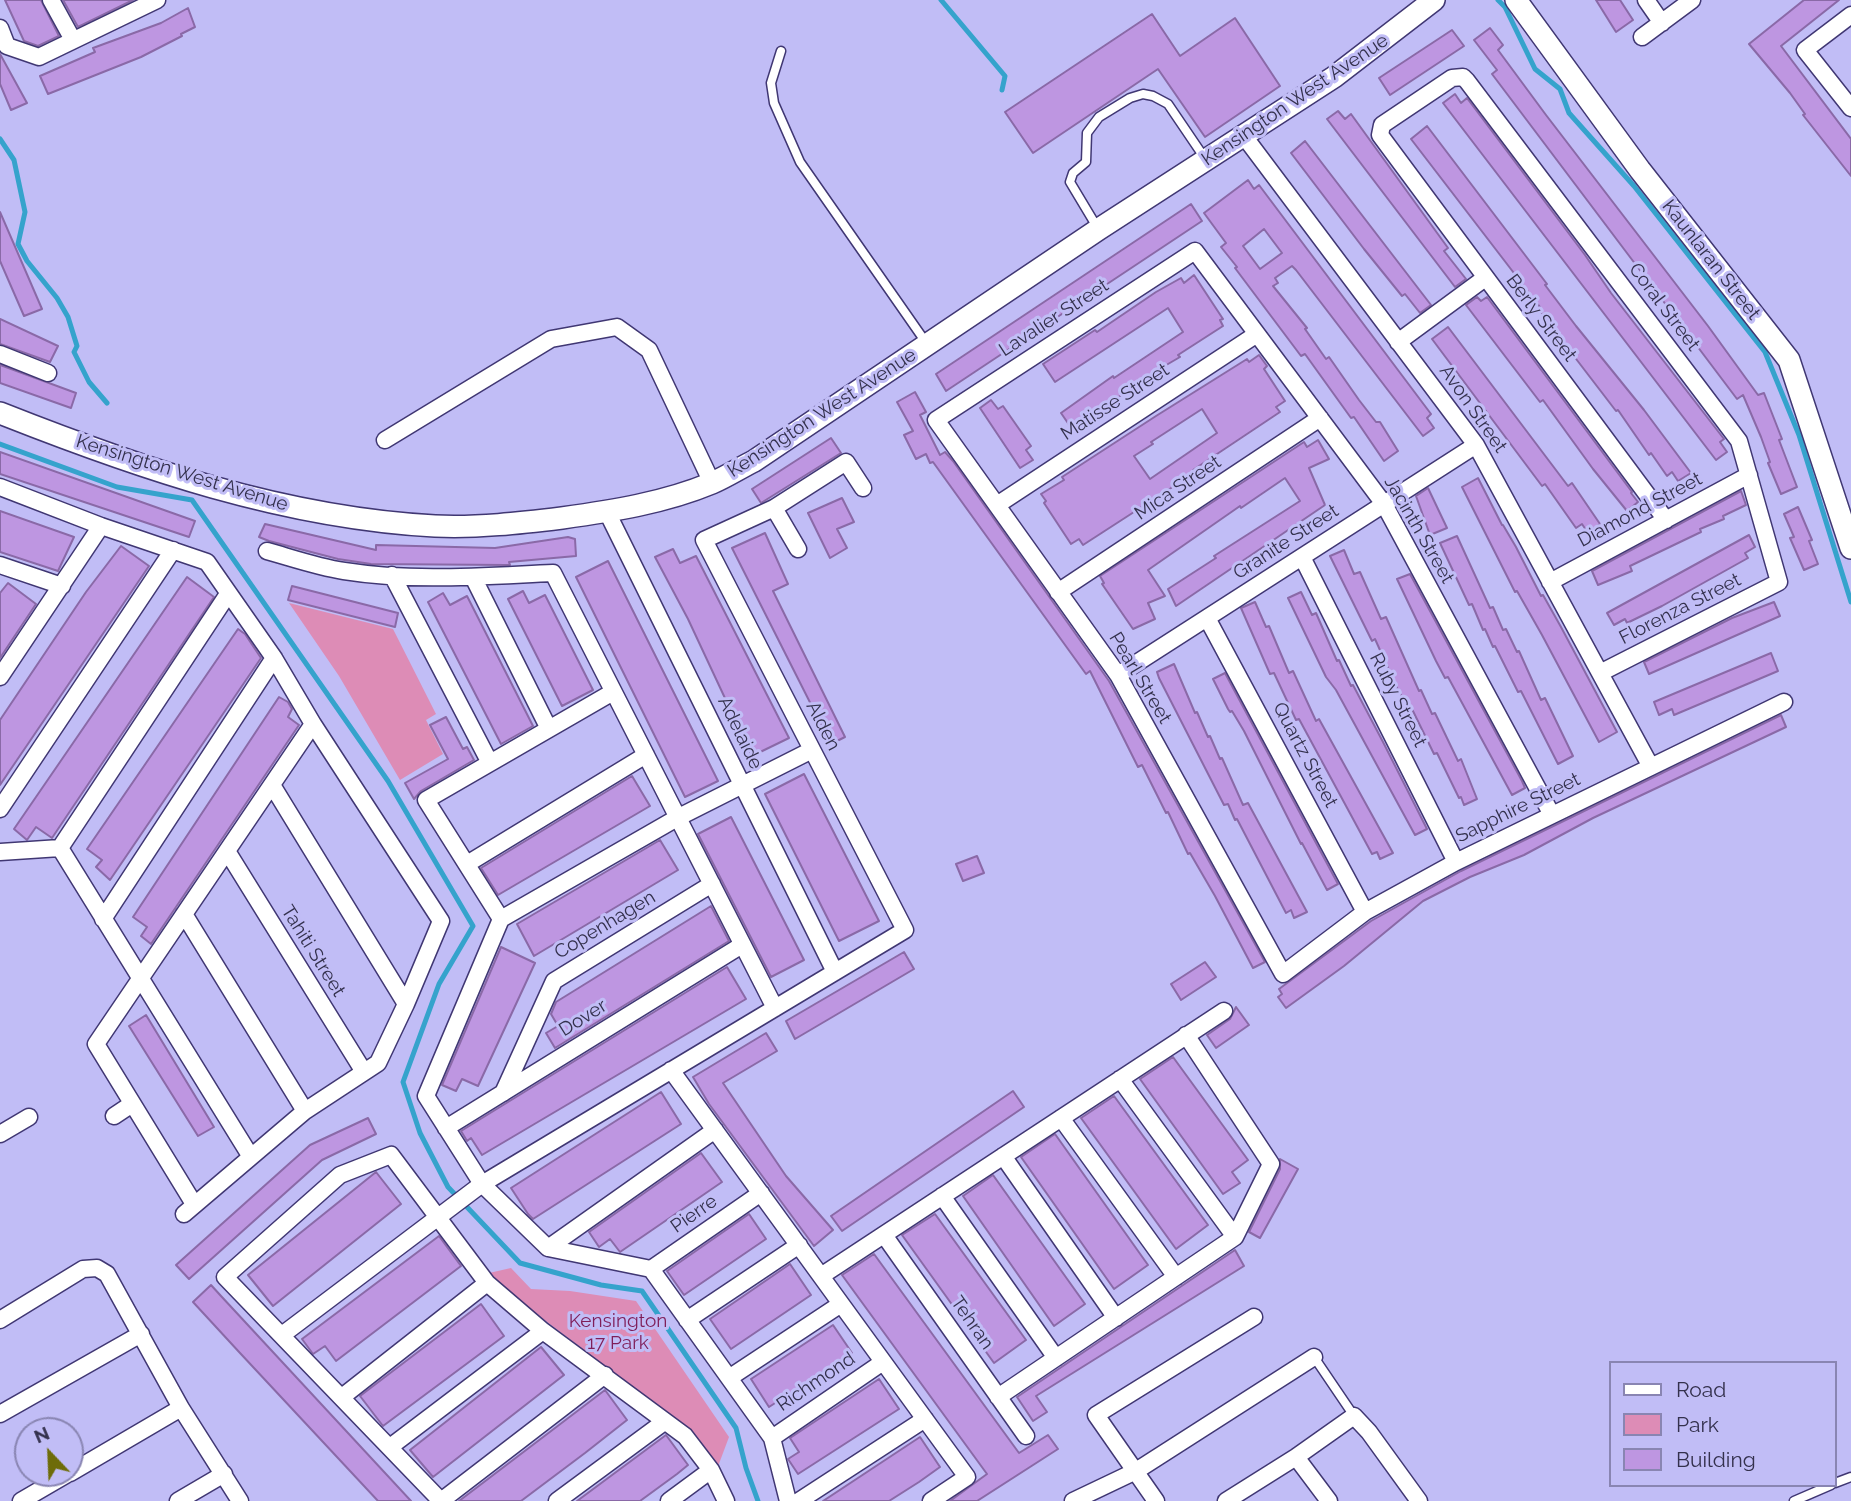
<!DOCTYPE html>
<html>
<head>
<meta charset="utf-8">
<style>
  body { margin:0 }
  #map { position:relative; width:1851px; height:1501px; overflow:hidden; background:#c1bdf6; font-family:Raleway,sans-serif }
  canvas { display:block }
  .legend { position:absolute; left:1609px; top:1361px; width:228px; height:126px; box-sizing:border-box; background:#c1bdf6; border:2px solid #8985b2; margin:0; padding:9px 12px; list-style:none; font-size:21px; color:#34314d }
  .legend li { display:flex; align-items:center; gap:14px; height:35px }
  .legend b { width:35px; border:2px solid #8985b2 }
  .north { position:absolute; left:14px; top:1417px; width:70px; height:70px; box-sizing:border-box; background:#c1bdf6; border:2px solid #8985b2; border-radius:50%; rotate:337deg; font-size:19px; font-weight:700; line-height:28px; text-align:center; color:#34314d }
  .north::after { content:''; display:block; margin:auto; width:24px; height:32px; background:#6e6c09; clip-path:polygon(50% 0,100% 100%,50% 72%,0 100%) }
</style>
</head>
<body>
<div id="map">
<canvas width="1851" height="1501"></canvas>
<ul class="legend">
<li><b style="height:9px;background:#fff"></b>Road</li>
<li><b style="height:19px;background:#dd8cb6"></b>Park</li>
<li><b style="height:19px;background:#be96e1"></b>Building</li>
</ul>
<div class="north">N</div>
</div>
<script>
const g = document.querySelector('canvas').getContext('2d');
g.lineJoin = 'round';
function paint(path, color) { g.fillStyle = color; g.fill(path, 'evenodd'); }
function trace(path, color, width, dash) { g.strokeStyle = color; g.lineWidth = width; g.lineCap = dash ? 'butt' : 'round'; g.setLineDash(dash || []); g.stroke(path); }
function drawText(font, color, halo, rows, align = 'center') {
  g.font = font + ' Raleway,sans-serif'; g.lineWidth = 6; g.setLineDash([]); g.textBaseline = 'middle'; g.strokeStyle = halo; g.fillStyle = color; for (const [text, x, y, turn = 0] of rows) {
    g.save(); g.translate(x, y); g.rotate((+turn || 0) * Math.PI / 180); g.textAlign = isNaN(turn) ? turn : align; if (halo) g.strokeText(text, 0, 0); g.fillText(text, 0, 0); g.restore();
  }
}
paint(new Path2D(`
  M 289,603 L 393,629 L 436,714 L 426,720 L 443,754 L 400,780 L 339,676 Z
  M 511,1268 L 531,1289 L 570,1291 L 636,1301 L 729,1437 L 717,1469 L 694,1433 L 506,1291 L 489,1273 Z`), '#dd8cb6');
trace(new Path2D(`
  M 941,0 L 1005,76 L 1002,90
  M 1498,0 L 1505,7 L 1535,69 L 1560,89 L 1569,113 L 1634,186 L 1765,352 L 1799,435 L 1851,602
  M 0,139 L 14,160 L 25,212 L 18,244 L 27,261 L 57,298 L 68,317 L 77,346 L 74,352 L 89,382 L 107,403
  M 0,444 L 117,487 L 192,500 L 388,781 L 473,926 L 439,984 L 403,1082 L 420,1133 L 448,1187 L 520,1263 L 601,1285 L 642,1291 L 736,1428 L 746,1468 L 758,1501`), '#35a3cc', 5);
const building = new Path2D(`
  M 5,0 L 41,0 L 59,36 L 38,46 L 24,41 Z
  M 63,0 L 133,0 L 78,27 Z
  M 1596,0 L 1620,0 L 1633,20 L 1616,32 Z
  M 1804,0 L 1839,0 L 1781,46 L 1851,139 L 1851,176 L 1803,115 L 1805,114 L 1790,93 L 1749,44 Z
  M 188,8 L 195,27 L 181,34 L 182,36 L 141,57 L 48,94 L 40,76 L 95,52 L 93,48 L 161,23 Z
  M 1152,14 L 1180,56 L 1235,18 L 1280,86 L 1205,137 L 1158,69 L 1033,153 L 1005,112 Z
  M 1490,28 L 1503,45 L 1498,50 L 1546,115 L 1708,326 L 1758,395 L 1764,393 L 1782,439 L 1779,440 L 1797,487 L 1781,494 L 1768,463 L 1770,462 L 1761,437 L 1743,395 L 1737,399 L 1492,74 L 1497,70 L 1474,40 Z
  M 1452,30 L 1464,46 L 1390,95 L 1379,78 Z
  M 0,54 L 27,103 L 11,110 L 0,84 Z
  M 1455,94 L 1461,103 L 1467,98 L 1585,255 L 1611,293 L 1724,439 L 1720,442 L 1727,452 L 1716,460 L 1443,103 Z
  M 1338,111 L 1345,119 L 1351,114 L 1448,248 L 1444,251 L 1466,279 L 1455,287 L 1327,119 Z
  M 1427,126 L 1547,284 L 1545,285 L 1576,326 L 1644,410 L 1691,473 L 1678,481 L 1672,472 L 1667,476 L 1651,453 L 1649,455 L 1618,410 L 1616,411 L 1570,351 L 1538,308 L 1540,307 L 1411,139 Z
  M 1305,141 L 1431,305 L 1420,313 L 1405,294 L 1402,296 L 1364,249 L 1291,153 Z
  M 1248,180 L 1254,189 L 1259,185 L 1431,414 L 1427,418 L 1434,428 L 1423,436 L 1296,270 L 1292,266 L 1275,278 L 1278,283 L 1273,286 L 1307,328 L 1305,329 L 1326,359 L 1329,357 L 1359,400 L 1376,422 L 1380,422 L 1398,451 L 1384,461 L 1354,417 L 1351,418 L 1305,354 L 1301,356 L 1235,268 L 1237,267 L 1221,247 L 1226,243 L 1204,213 ZM 1264,229 L 1282,253 L 1260,269 L 1243,246 Z
  M 1191,204 L 1202,221 L 946,391 L 936,374 Z
  M 0,212 L 42,309 L 24,316 L 0,261 Z
  M 1194,275 L 1223,319 L 1220,320 L 1223,326 L 1178,355 L 1180,357 L 1156,371 L 1158,373 L 1137,387 L 1136,385 L 1072,429 L 1061,413 L 1113,376 L 1114,378 L 1183,332 L 1168,308 L 1055,382 L 1043,364 L 1095,330 L 1097,332 L 1156,292 L 1181,278 L 1184,283 Z
  M 1477,297 L 1481,301 L 1487,297 L 1632,492 L 1631,493 L 1638,502 L 1627,511 L 1593,469 L 1543,400 L 1540,402 L 1466,305 Z
  M 0,319 L 58,346 L 50,362 L 0,344 Z
  M 1448,327 L 1568,486 L 1572,483 L 1600,524 L 1588,533 L 1582,524 L 1576,528 L 1545,484 L 1542,486 L 1432,339 Z
  M 1259,355 L 1267,366 L 1264,369 L 1285,401 L 1276,407 L 1280,412 L 1193,470 L 1194,472 L 1185,479 L 1083,545 L 1079,539 L 1071,544 L 1044,503 L 1046,501 L 1041,494 L 1064,480 L 1062,477 L 1156,416 L 1247,359 L 1249,362 ZM 1202,409 L 1217,433 L 1150,479 L 1134,456 L 1153,444 L 1151,442 Z
  M 0,365 L 76,393 L 71,408 L 0,383 Z
  M 915,392 L 926,412 L 920,415 L 940,455 L 945,452 L 953,461 L 1109,681 L 1265,962 L 1253,968 L 1215,896 L 1190,853 L 1188,854 L 1168,812 L 1166,813 L 1142,765 L 1138,767 L 1090,671 L 1086,674 L 933,462 L 930,463 L 926,454 L 916,459 L 904,435 L 913,431 L 897,402 Z
  M 991,400 L 998,409 L 1003,406 L 1031,446 L 1026,450 L 1033,460 L 1020,468 L 980,408 Z
  M 831,438 L 841,453 L 761,503 L 752,489 Z
  M 1318,440 L 1329,459 L 1309,468 L 1325,505 L 1176,606 L 1168,589 L 1216,558 L 1214,556 L 1300,501 L 1285,478 L 1241,508 L 1240,506 L 1148,570 L 1165,596 L 1148,603 L 1155,619 L 1133,629 L 1102,584 L 1104,583 L 1100,576 L 1304,442 L 1307,447 Z
  M 0,452 L 195,521 L 189,537 L 0,474 Z
  M 1478,478 L 1502,525 L 1503,525 L 1516,547 L 1541,596 L 1543,595 L 1561,627 L 1617,732 L 1599,742 L 1542,635 L 1517,591 L 1515,592 L 1462,487 Z
  M 1428,488 L 1447,528 L 1430,535 L 1416,496 Z
  M 1741,491 L 1746,505 L 1723,516 L 1724,519 L 1700,529 L 1701,532 L 1630,566 L 1632,571 L 1598,585 L 1592,571 Z
  M 842,498 L 854,522 L 837,529 L 847,548 L 830,558 L 808,513 Z
  M 1798,507 L 1812,540 L 1809,541 L 1818,564 L 1804,570 L 1790,538 L 1794,537 L 1784,514 Z
  M 0,511 L 74,537 L 58,571 L 0,552 Z
  M 265,524 L 376,550 L 376,545 L 495,548 L 568,537 L 575,539 L 576,556 L 509,562 L 510,565 L 506,565 L 371,564 L 338,559 L 269,541 L 259,537 Z
  M 765,533 L 788,584 L 773,591 L 845,737 L 831,744 L 732,548 Z
  M 1749,535 L 1755,547 L 1745,553 L 1748,558 L 1662,606 L 1627,623 L 1625,619 L 1614,625 L 1607,613 Z
  M 1457,536 L 1490,608 L 1493,607 L 1503,630 L 1506,629 L 1517,652 L 1519,651 L 1541,700 L 1545,698 L 1573,756 L 1558,764 L 1521,691 L 1518,692 L 1495,646 L 1493,647 L 1485,629 L 1483,630 L 1472,604 L 1469,605 L 1440,543 Z
  M 121,546 L 149,566 L 0,785 L 0,720 L 86,592 Z
  M 673,549 L 680,563 L 696,556 L 789,738 L 752,756 L 688,619 L 655,557 Z
  M 1344,550 L 1354,574 L 1360,572 L 1381,619 L 1386,617 L 1419,691 L 1421,690 L 1432,714 L 1435,713 L 1458,761 L 1461,759 L 1477,799 L 1464,805 L 1461,797 L 1459,798 L 1437,753 L 1434,754 L 1411,707 L 1409,708 L 1398,690 L 1375,639 L 1372,641 L 1330,556 Z
  M 608,561 L 718,781 L 685,797 L 576,577 Z
  M 1410,574 L 1522,781 L 1525,788 L 1512,795 L 1448,677 L 1445,678 L 1436,661 L 1397,579 Z
  M 187,577 L 214,597 L 52,838 L 36,827 L 27,840 L 14,829 Z
  M 8,583 L 36,604 L 0,658 L 0,593 Z
  M 292,586 L 398,613 L 395,627 L 288,600 Z
  M 523,591 L 529,603 L 545,595 L 593,690 L 562,706 L 508,599 Z
  M 1301,592 L 1312,615 L 1316,613 L 1337,661 L 1339,660 L 1351,686 L 1353,685 L 1383,742 L 1427,829 L 1415,835 L 1336,690 L 1326,677 L 1288,598 Z
  M 443,593 L 450,605 L 467,596 L 533,726 L 501,744 L 428,602 Z
  M 1255,602 L 1266,627 L 1269,626 L 1289,673 L 1293,671 L 1316,721 L 1319,719 L 1393,853 L 1380,859 L 1377,852 L 1372,854 L 1299,719 L 1296,720 L 1274,673 L 1270,674 L 1241,608 Z
  M 1774,602 L 1780,616 L 1649,674 L 1644,662 L 1732,618 Z
  M 238,629 L 245,634 L 261,658 L 110,880 L 96,867 L 102,860 L 87,849 Z
  M 1771,653 L 1778,671 L 1674,715 L 1672,709 L 1659,715 L 1654,702 Z
  M 1174,664 L 1195,713 L 1197,712 L 1208,737 L 1210,736 L 1220,759 L 1222,758 L 1243,805 L 1248,803 L 1307,912 L 1294,918 L 1291,910 L 1286,913 L 1237,819 L 1235,820 L 1228,804 L 1224,805 L 1159,678 L 1157,672 Z
  M 1225,673 L 1338,884 L 1327,890 L 1302,843 L 1301,844 L 1244,731 L 1232,711 L 1230,712 L 1228,709 L 1213,679 Z
  M 279,697 L 288,702 L 292,709 L 288,717 L 299,725 L 151,944 L 141,936 L 147,927 L 133,917 Z
  M 1781,715 L 1786,727 L 1593,818 L 1524,855 L 1470,877 L 1423,901 L 1344,966 L 1286,1008 L 1278,997 L 1282,994 L 1279,989 L 1371,921 L 1461,871 Z
  M 446,717 L 463,749 L 467,747 L 474,760 L 421,791 L 414,799 L 405,783 L 448,759 L 430,725 Z
  M 804,774 L 879,921 L 839,941 L 765,794 Z
  M 632,776 L 650,806 L 498,895 L 481,868 Z
  M 731,817 L 804,960 L 771,977 L 698,834 Z
  M 660,840 L 678,870 L 534,956 L 517,924 Z
  M 977,856 L 984,873 L 963,881 L 956,864 Z
  M 711,906 L 729,941 L 555,1048 L 546,1033 L 558,1026 L 551,1014 L 556,1002 Z
  M 501,947 L 535,963 L 478,1086 L 462,1079 L 456,1091 L 442,1085 Z
  M 904,952 L 914,969 L 795,1039 L 786,1021 Z
  M 1205,962 L 1216,977 L 1181,1000 L 1171,984 Z
  M 727,967 L 746,999 L 482,1155 L 471,1138 L 467,1141 L 461,1131 Z
  M 1236,1007 L 1249,1025 L 1216,1048 L 1207,1035 L 1230,1019 Z
  M 146,1015 L 214,1127 L 198,1136 L 129,1026 Z
  M 766,1033 L 777,1051 L 723,1083 L 786,1176 L 833,1230 L 814,1246 L 709,1104 L 693,1077 Z
  M 1173,1057 L 1248,1160 L 1232,1172 L 1240,1183 L 1223,1194 L 1140,1079 Z
  M 1013,1091 L 1024,1107 L 842,1231 L 831,1216 Z
  M 661,1092 L 681,1124 L 533,1219 L 528,1214 L 511,1188 Z
  M 1114,1096 L 1208,1225 L 1176,1249 L 1081,1118 Z
  M 368,1118 L 376,1134 L 322,1160 L 189,1279 L 176,1265 L 310,1145 Z
  M 1055,1134 L 1148,1265 L 1114,1289 L 1021,1157 Z
  M 701,1153 L 722,1182 L 620,1252 L 610,1239 L 599,1247 L 589,1232 Z
  M 1280,1159 L 1298,1169 L 1260,1238 L 1249,1232 L 1280,1169 Z
  M 376,1172 L 401,1204 L 273,1306 L 248,1275 Z
  M 993,1175 L 1085,1304 L 1054,1326 L 963,1196 Z
  M 749,1214 L 766,1239 L 684,1295 L 667,1271 Z
  M 935,1214 L 1026,1340 L 994,1363 L 902,1235 Z
  M 439,1236 L 461,1266 L 336,1361 L 325,1346 L 313,1354 L 302,1339 Z
  M 1235,1250 L 1244,1266 L 1036,1396 L 1047,1412 L 1033,1421 L 1017,1397 Z
  M 874,1254 L 1019,1453 L 1048,1435 L 1058,1449 L 977,1501 L 950,1501 L 987,1474 L 842,1275 Z
  M 790,1264 L 811,1295 L 731,1349 L 710,1319 Z
  M 211,1285 L 221,1296 L 411,1501 L 378,1501 L 240,1353 L 193,1302 Z
  M 481,1304 L 504,1336 L 383,1426 L 360,1396 Z
  M 833,1325 L 852,1353 L 769,1407 L 751,1379 Z
  M 541,1347 L 564,1375 L 433,1477 L 410,1450 Z
  M 879,1379 L 899,1409 L 798,1474 L 788,1459 L 799,1452 L 790,1438 Z
  M 605,1390 L 627,1420 L 585,1453 L 521,1501 L 459,1501 Z
  M 666,1435 L 688,1465 L 677,1474 L 640,1501 L 577,1501 Z
  M 920,1437 L 940,1467 L 919,1482 L 889,1501 L 823,1501 Z`);
paint(building, '#be96e1');
trace(building, '#8a69a7', 2);
const lane = new Path2D(`
  M 781,51 L 771,83 L 774,103 L 800,162 L 927,344
  M 1097,227 L 1070,182 L 1073,173 L 1086,162 L 1087,133 L 1099,117 L 1130,98 L 1143,94 L 1153,96 L 1168,104 L 1206,160
  M 1314,1357 L 1354,1416
  M 1835,1483 L 1851,1477
  M 1794,1501 L 1831,1485`);
const street = new Path2D(`
  M 51,0 L 73,40
  M 1646,0 L 1662,23
  M 1851,15 L 1805,50 L 1851,108
  M 0,28 L 7,46 L 39,57 L 157,0
  M 1642,37 L 1692,0
  M 1244,136 L 1476,445 L 1651,767
  M 1398,342 L 1485,278
  M 0,354 L 48,373
  M 385,440 L 551,339 L 617,327 L 649,350 L 712,483
  M 0,487 L 101,526 L 207,562 L 274,658 L 313,724 L 441,921 L 406,1004 L 378,1063 L 305,1111 L 184,1214
  M 997,505 L 1257,334
  M 774,508 L 798,549
  M 607,512 L 835,972
  M 267,551 C 292,558 318,567 344,571 C 413,582 484,576 553,573 L 775,1008
  M 1302,557 L 1456,862
  M 0,565 L 62,586
  M 392,575 L 490,763
  M 473,577 L 549,729
  M 1550,582 L 1749,475
  M 1058,592 L 1320,418
  M 1207,618 L 1365,912
  M 1600,673 L 1779,582 L 1739,441 L 1467,81 L 1463,77 L 1452,78 L 1382,125 L 1380,135 L 1666,520
  M 1118,675 L 1476,445
  M 0,677 L 101,526
  M 272,785 L 406,1004
  M 0,809 L 173,550
  M 1552,815 L 1384,504 L 1195,251 L 936,420 L 1118,675 L 1283,974 L 1365,912 L 1456,862 L 1784,702
  M 60,848 L 251,1157
  M 60,848 L 228,594
  M 227,851 L 364,1072
  M 0,852 L 60,848
  M 467,864 L 646,755
  M 184,914 L 305,1111
  M 103,919 L 274,658
  M 501,919 L 426,800 L 613,692
  M 671,1070 L 967,1477 L 931,1501
  M 1120,1079 L 1235,1237
  M 503,1093 L 554,981 L 712,884
  M 114,1116 L 132,1104
  M 1061,1118 L 1176,1277
  M 446,1128 L 742,945
  M 0,1134 L 29,1117
  M 1003,1156 L 1116,1318
  M 942,1196 L 1056,1358
  M 194,1204 L 96,1044 L 313,724
  M 884,1235 L 1026,1436
  M 548,1248 L 715,1130
  M 651,1269 L 761,1193
  M 821,1276 L 1224,1011
  M 0,1320 L 83,1269 L 97,1268 L 107,1274 L 181,1408 L 240,1501
  M 687,1320 L 799,1245
  M 282,1335 L 482,1184 L 905,930 L 704,540 L 774,508 L 846,462 L 863,488
  M 729,1378 L 841,1304
  M 342,1397 L 487,1283
  M 998,1397 L 1235,1237 L 1271,1164 L 1186,1035
  M 0,1414 L 141,1334
  M 772,1438 L 883,1362
  M 390,1447 L 543,1331
  M 1296,1457 L 1329,1501
  M 70,1473 L 181,1408
  M 21,1501 L 69,1473
  M 178,1501 L 224,1474
  M 441,1501 L 225,1277 L 340,1175 L 391,1155 L 487,1283 L 543,1331 L 685,1436 L 711,1470 L 726,1501
  M 441,1501 L 605,1375
  M 557,1501 L 664,1422
  M 669,1501 L 711,1470
  M 788,1501 L 772,1438 L 651,1269 L 548,1248 L 482,1184 L 426,1096 L 501,919 L 677,818 L 812,750
  M 799,1501 L 925,1419
  M 1073,1501 L 1136,1471 L 1314,1357
  M 1156,1501 L 1096,1415 L 1254,1317
  M 1226,1501 L 1296,1457 L 1354,1416 L 1369,1432 L 1419,1501`);
const secondary = new Path2D(`
  M 1516,0 L 1640,170 L 1789,360 L 1851,548
  M 0,413 C 139,468 284,518 435,526 C 476,528 521,523 562,518 C 612,511 664,503 712,483 C 726,477 740,468 754,461 L 1099,229 L 1334,77 L 1434,0`);
trace(lane, '#403773', 11);
trace(street, '#403773', 19);
trace(secondary, '#403773', 24);
trace(lane, '#fff', 8);
trace(street, '#fff', 16);
trace(secondary, '#fff', 21);
drawText('19px', '#34314d', '#c1bdf6', [
  ["Kensington West Avenue",1295,100,-34],
  ["Kaunlaran Street",1711,260,52],
  ["Coral Street",1664,307,53],
  ["Lavalier Street",1054,318,-33],
  ["Berly Street",1541,318,53],
  ["Matisse Street",1115,402,-33],
  ["Avon Street",1473,409,55],
  ["Kensington West Avenue",822,413,-33],
  ["Kensington West Avenue",182,473,17],
  ["Mica Street",1178,488,-34],
  ["Diamond Street",1640,510,-28],
  ["Jacinth Street",1419,530,60],
  ["Granite Street",1286,542,-33],
  ["Florenza Street",1680,609,-27],
  ["Pearl Street",1140,678,59],
  ["Ruby Street",1398,700,63],
  ["Alden",823,726,63],
  ["Adelaide",740,733,64],
  ["Quartz Street",1305,755,62],
  ["Sapphire Street",1518,808,-26],
  ["Copenhagen",605,925,-31],
  ["Tahiti Street",313,951,58],
  ["Dover",583,1018,-32],
  ["Pierre",694,1214,-35],
  ["Tehran",972,1323,55],
  ["Richmond",816,1382,-34]
]);
drawText('19px', '#7f1e59', '#c1bdf6', [
  ["Kensington",618,1321],
  ["17 Park",618,1343]
]);
</script>
</body>
</html>
